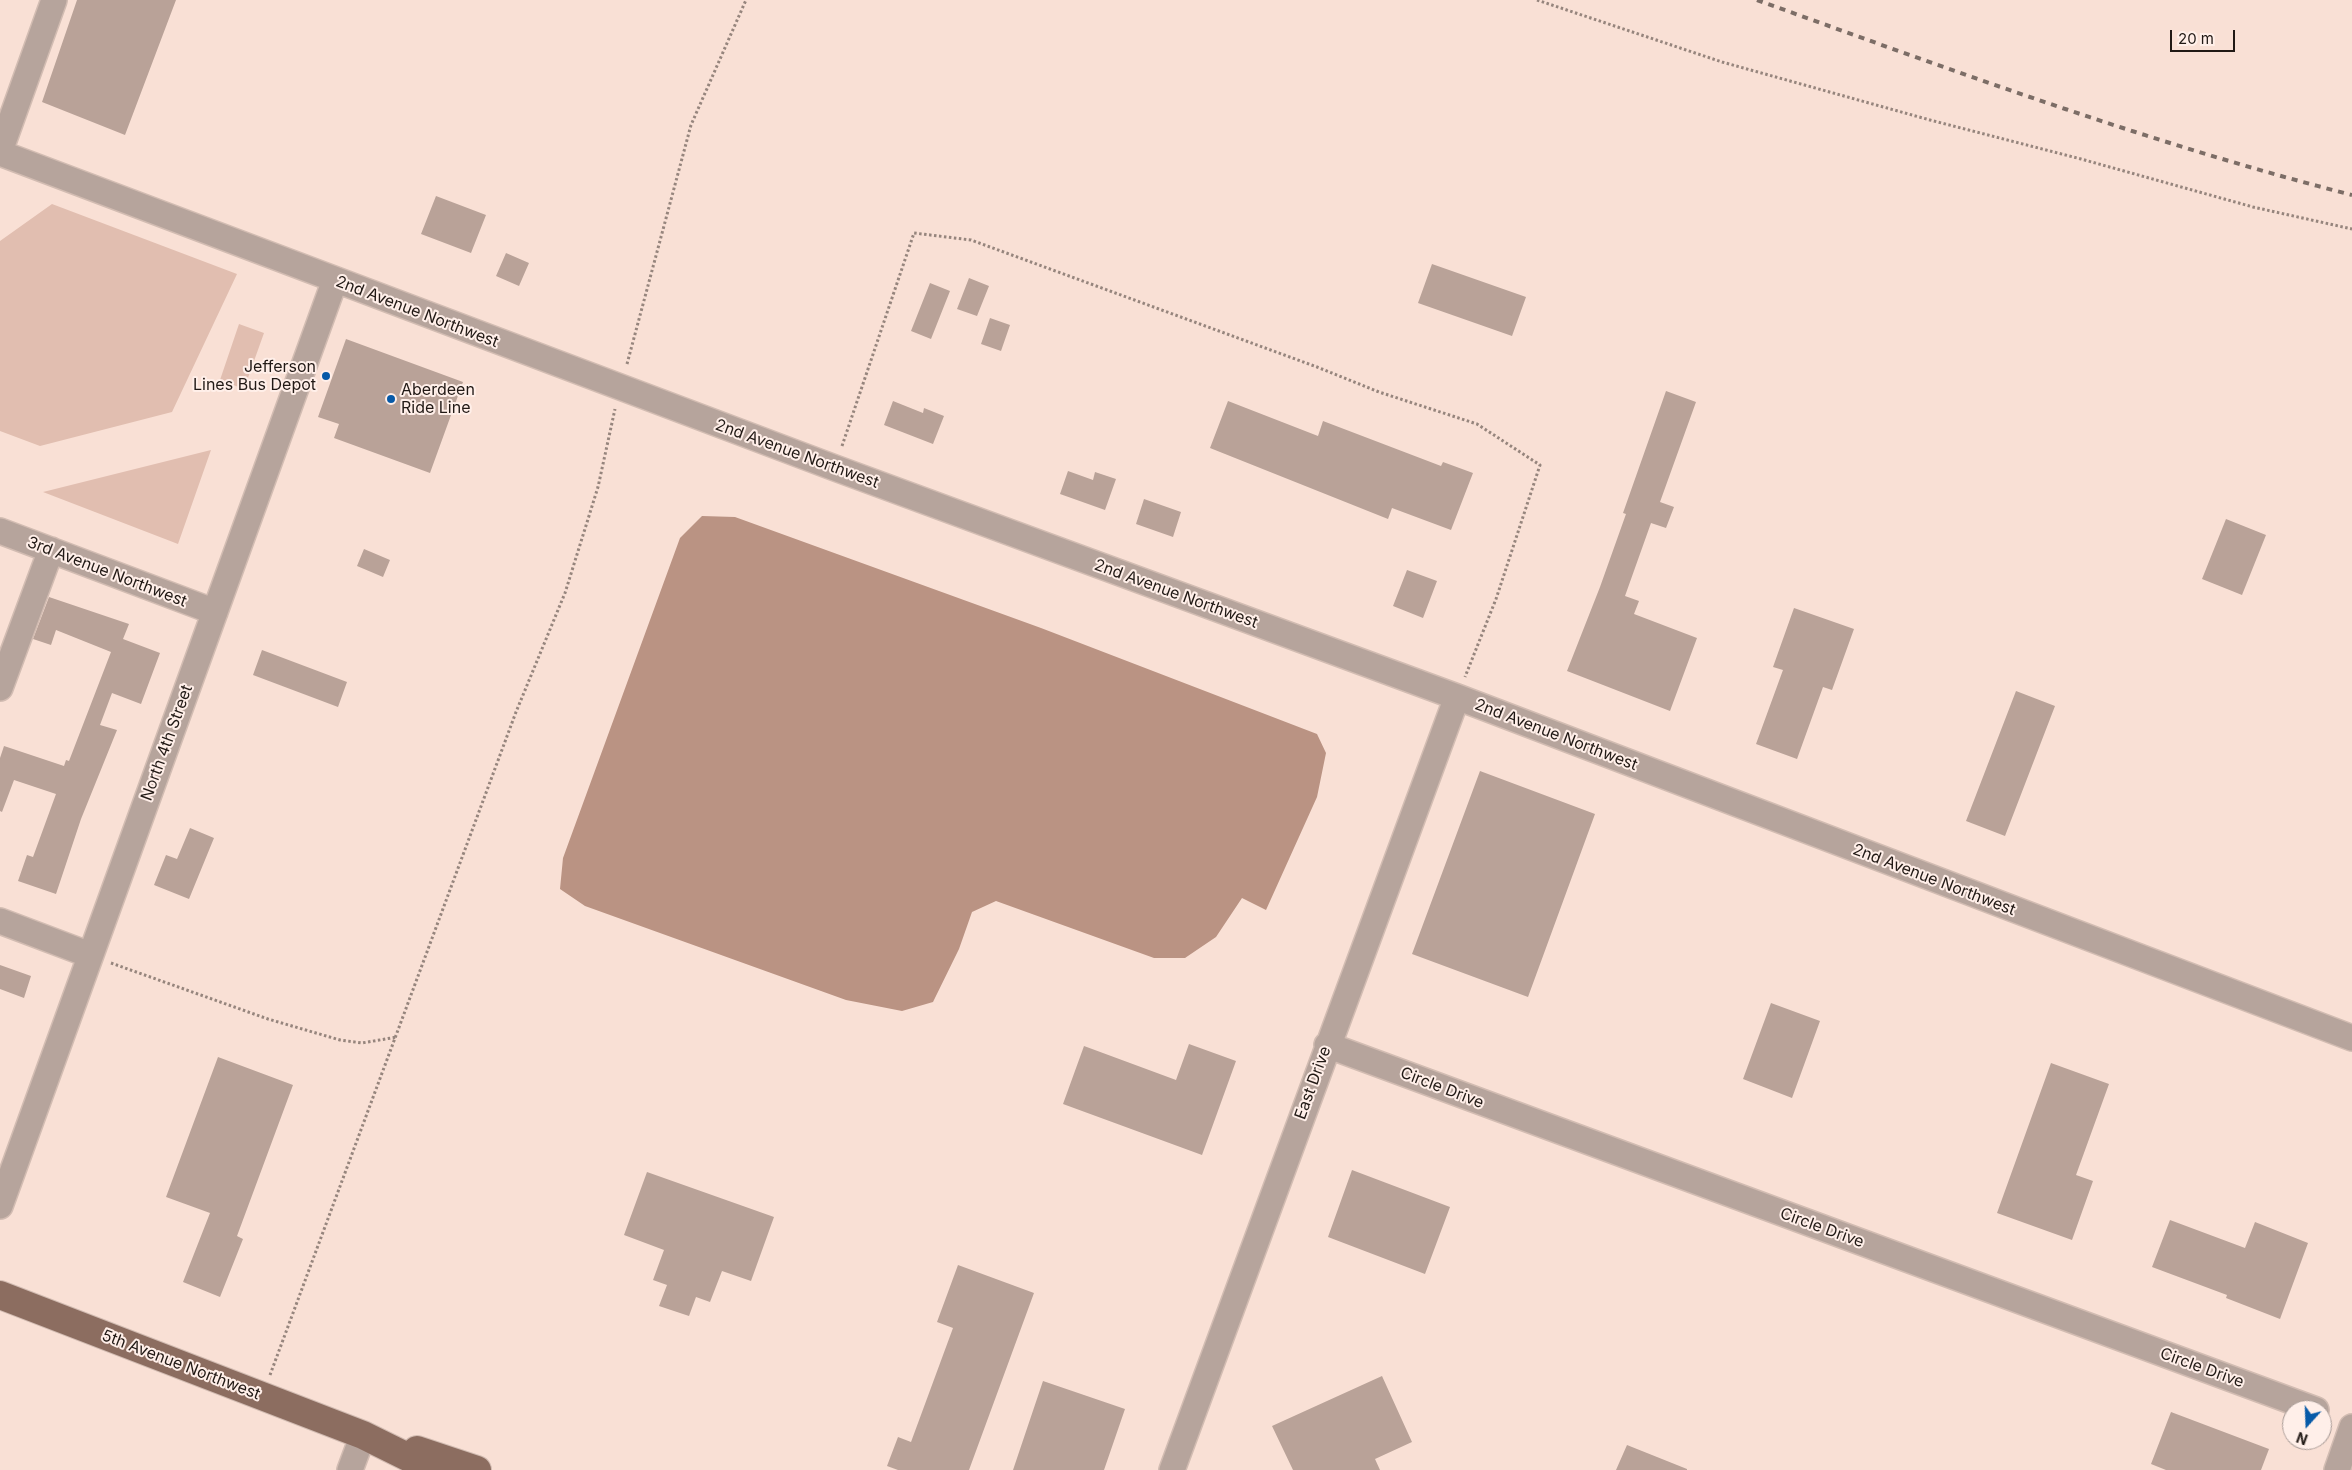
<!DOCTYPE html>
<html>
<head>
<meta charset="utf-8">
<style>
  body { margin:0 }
  #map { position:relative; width:2352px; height:1470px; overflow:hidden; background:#f9e0d5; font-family:Inter,sans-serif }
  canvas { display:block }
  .north { position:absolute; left:2282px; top:1400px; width:50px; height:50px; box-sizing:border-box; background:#ffefe9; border:1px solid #a69994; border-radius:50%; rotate:200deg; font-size:14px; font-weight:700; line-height:20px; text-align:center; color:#211915 }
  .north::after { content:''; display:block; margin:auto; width:18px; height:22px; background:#075aa8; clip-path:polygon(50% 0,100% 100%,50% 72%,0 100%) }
  .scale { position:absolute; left:2170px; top:30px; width:65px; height:22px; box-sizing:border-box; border:2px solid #211915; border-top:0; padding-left:6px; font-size:15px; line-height:18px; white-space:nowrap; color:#211915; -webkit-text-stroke:4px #ffefe9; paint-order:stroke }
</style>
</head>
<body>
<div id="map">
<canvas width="2352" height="1470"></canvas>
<div class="north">N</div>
<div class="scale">20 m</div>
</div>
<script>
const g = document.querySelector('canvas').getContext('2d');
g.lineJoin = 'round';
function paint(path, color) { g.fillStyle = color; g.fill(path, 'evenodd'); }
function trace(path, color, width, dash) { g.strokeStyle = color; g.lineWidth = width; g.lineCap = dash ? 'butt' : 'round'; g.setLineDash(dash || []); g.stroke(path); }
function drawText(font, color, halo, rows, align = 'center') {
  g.font = font + ' Inter,sans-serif'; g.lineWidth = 4; g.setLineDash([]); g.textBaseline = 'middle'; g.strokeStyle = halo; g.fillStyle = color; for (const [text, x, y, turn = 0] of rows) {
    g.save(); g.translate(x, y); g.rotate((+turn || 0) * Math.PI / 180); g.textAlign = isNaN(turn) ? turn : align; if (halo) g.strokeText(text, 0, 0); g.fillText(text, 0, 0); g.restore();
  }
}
paint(new Path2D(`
  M 52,204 L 237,274 L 172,412 L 40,446 L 0,431 L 0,241 Z
  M 239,324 L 264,333 L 244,389 L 220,380 Z
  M 211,450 L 178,544 L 43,492 Z`), '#e1beb0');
paint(new Path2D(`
  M 702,516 L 735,517 L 1041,628 L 1317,734 L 1326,753 L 1317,797 L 1266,910 L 1242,898 L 1216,937 L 1185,958 L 1154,958 L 996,901 L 972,912 L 959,949 L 933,1002 L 902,1011 L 846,1000 L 585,906 L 560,889 L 563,858 L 680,538 Z`), '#ba9383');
paint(new Path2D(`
  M 77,0 L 176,0 L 125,135 L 42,102 Z
  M 436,196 L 486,215 L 471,253 L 421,234 Z
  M 506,253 L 529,263 L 519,286 L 496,276 Z
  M 1432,264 L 1526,297 L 1512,336 L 1418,303 Z
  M 969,278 L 989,286 L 977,316 L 957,309 Z
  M 930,283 L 950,291 L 931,339 L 911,331 Z
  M 990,318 L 1010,325 L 1001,351 L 981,344 Z
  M 346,339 L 463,382 L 430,473 L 334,438 L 339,424 L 318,417 Z
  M 1666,391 L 1696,402 L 1660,502 L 1674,507 L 1666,528 L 1651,523 L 1625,596 L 1639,601 L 1634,614 L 1697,638 L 1670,711 L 1567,671 L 1600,587 L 1626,514 L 1623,513 Z
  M 893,401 L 923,413 L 924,408 L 944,416 L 933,444 L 884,425 Z
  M 1228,401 L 1318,436 L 1323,421 L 1441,466 L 1443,462 L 1473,473 L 1451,530 L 1392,508 L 1388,519 L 1210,448 Z
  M 1068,471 L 1093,480 L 1095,472 L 1116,479 L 1105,510 L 1060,494 Z
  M 1144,499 L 1181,512 L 1173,537 L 1136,524 Z
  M 2226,519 L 2266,535 L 2242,595 L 2202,579 Z
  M 364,549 L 390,560 L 383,577 L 357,566 Z
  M 1407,570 L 1437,581 L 1423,618 L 1393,606 Z
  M 49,597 L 129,624 L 123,639 L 160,653 L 141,704 L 112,693 L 100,725 L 117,730 L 81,819 L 56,894 L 18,881 L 27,855 L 33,857 L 56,794 L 14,780 L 2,812 L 0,811 L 0,758 L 4,746 L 64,766 L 66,760 L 69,761 L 111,652 L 56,630 L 51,645 L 33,639 Z
  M 1794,608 L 1854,629 L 1832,690 L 1823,687 L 1797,759 L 1756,744 L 1783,670 L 1773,667 Z
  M 262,650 L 347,682 L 338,707 L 253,675 Z
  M 2016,691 L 2055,706 L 2005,836 L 1966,821 Z
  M 1480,771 L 1595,814 L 1528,997 L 1412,954 Z
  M 190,828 L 214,838 L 189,899 L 154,885 L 166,855 L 177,859 Z
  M 0,965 L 31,976 L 24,998 L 0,989 Z
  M 1771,1003 L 1820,1021 L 1792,1098 L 1743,1079 Z
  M 1189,1044 L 1236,1061 L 1202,1155 L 1063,1104 L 1084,1046 L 1176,1080 Z
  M 218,1057 L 293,1085 L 237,1236 L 243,1239 L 220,1297 L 183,1282 L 210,1213 L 166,1197 Z
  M 2051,1063 L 2109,1084 L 2076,1175 L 2093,1181 L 2072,1240 L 1997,1213 Z
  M 1352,1170 L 1450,1207 L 1425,1274 L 1328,1237 Z
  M 647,1172 L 774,1217 L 751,1281 L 722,1271 L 710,1302 L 696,1297 L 689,1316 L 659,1306 L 667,1285 L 653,1280 L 664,1250 L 624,1235 Z
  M 2170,1220 L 2245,1248 L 2255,1222 L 2308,1243 L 2280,1319 L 2226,1298 L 2227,1295 L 2152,1267 Z
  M 958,1265 L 1034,1293 L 969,1470 L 898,1470 L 887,1466 L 898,1437 L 911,1442 L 953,1328 L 937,1322 Z
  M 1382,1376 L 1412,1442 L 1375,1459 L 1380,1470 L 1293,1470 L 1272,1426 Z
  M 1043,1381 L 1125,1409 L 1104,1470 L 1013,1470 Z
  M 2171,1412 L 2269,1449 L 2261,1470 L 2166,1470 L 2151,1464 Z
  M 1627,1445 L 1687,1469 L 1687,1470 L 1616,1470 Z`), '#b9a298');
const minor = new Path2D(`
  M 0,151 L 54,0
  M 0,153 L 835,468 L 1457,697 L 2352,1038
  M 0,531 L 215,612
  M 0,688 L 51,550
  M 0,921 L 90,955
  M 1327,1045 L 2316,1410
  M 0,1206 L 335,280
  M 350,1470 L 363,1435
  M 1172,1470 L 1457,697
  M 2337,1470 L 2352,1427`);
const major = new Path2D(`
  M 0,1295 L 363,1435 L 434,1470
  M 417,1450 L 477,1470`);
trace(minor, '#d2bcb2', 28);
trace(major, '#d2bcb2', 30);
trace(new Path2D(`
  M 1537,0 L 1722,62 L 1930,120 L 2081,159 L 2253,207 L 2352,229
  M 627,364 L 691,125 L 746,0
  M 842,446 L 914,233 L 971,240 L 1317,367 L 1379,392 L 1477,424 L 1540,465 L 1496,599 L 1465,677
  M 111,963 L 268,1019 L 340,1040 L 362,1043 L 397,1037
  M 270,1375 L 516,712 L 565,593 L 598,487 L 615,409`), '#96857d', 3, [2.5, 2.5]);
trace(minor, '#b6a49c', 25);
trace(major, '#8c6d60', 28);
trace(new Path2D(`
  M 1757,0 C 1954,71 2149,143 2352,195`), '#7c6d66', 4, [6, 6]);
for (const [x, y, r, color] of [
  [326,376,5,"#075aa8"],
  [391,399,5,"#075aa8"]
]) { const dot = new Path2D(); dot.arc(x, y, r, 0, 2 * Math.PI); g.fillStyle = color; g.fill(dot); trace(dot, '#ffefe9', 2); }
drawText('16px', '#211915', '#ffefe9', [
  ["2nd Avenue Northwest",417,312,21],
  ["2nd Avenue Northwest",797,454,20],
  ["3rd Avenue Northwest",107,572,21],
  ["2nd Avenue Northwest",1176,594,20],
  ["2nd Avenue Northwest",1556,735,21],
  ["North 4th Street",167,743,-70],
  ["2nd Avenue Northwest",1934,880,21],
  ["East Drive",1313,1083,-70],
  ["Circle Drive",1442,1088,21],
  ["Circle Drive",1822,1228,20],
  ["5th Avenue Northwest",181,1365,21],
  ["Circle Drive",2202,1368,20]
]);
drawText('16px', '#211915', '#ffefe9', [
  ["Jefferson",316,367],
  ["Lines Bus Depot",316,385],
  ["Aberdeen",401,390,"left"],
  ["Ride Line",401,408,"left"]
], 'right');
</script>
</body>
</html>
